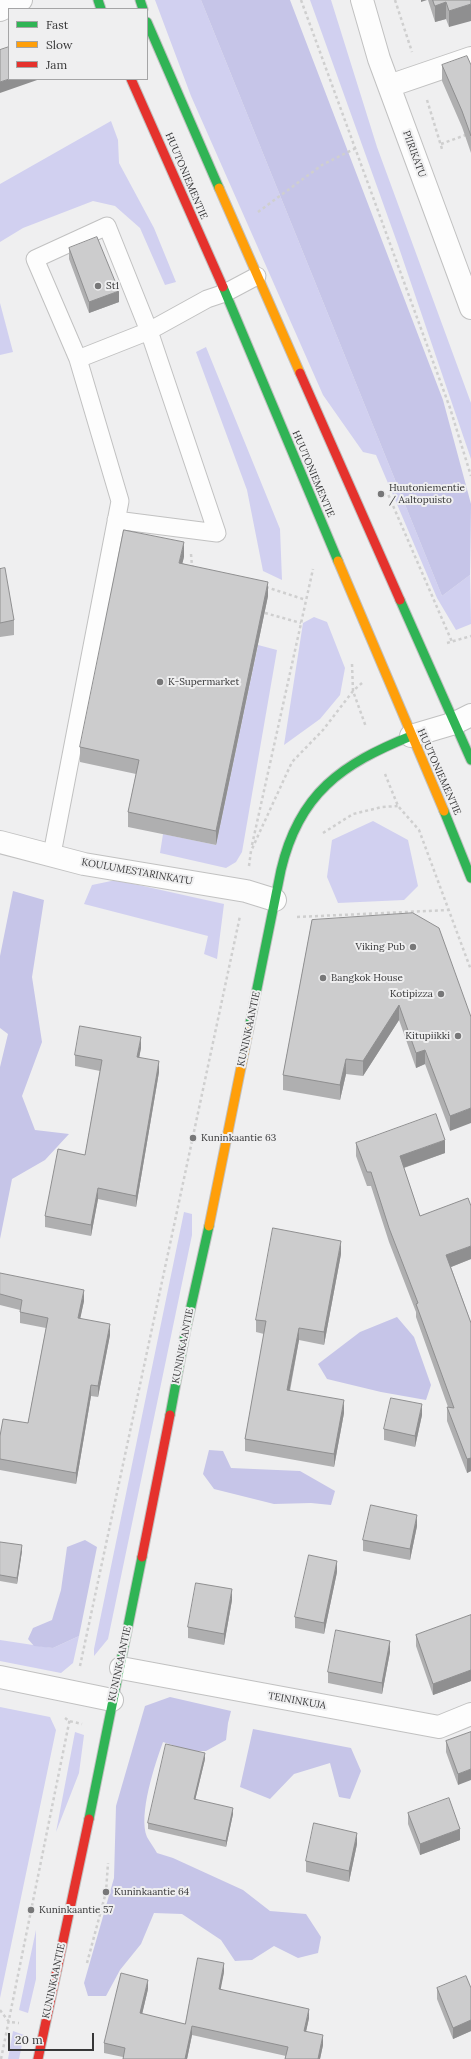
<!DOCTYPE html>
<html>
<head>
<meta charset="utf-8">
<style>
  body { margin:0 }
  #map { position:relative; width:471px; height:2059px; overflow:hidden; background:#efeff0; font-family:Lora,serif }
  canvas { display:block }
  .legend { position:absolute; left:8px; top:8px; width:140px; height:72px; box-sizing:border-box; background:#efeff0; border:1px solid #a5a5a6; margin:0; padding:5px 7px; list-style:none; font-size:12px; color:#373738 }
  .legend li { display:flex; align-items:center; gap:8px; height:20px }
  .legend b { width:20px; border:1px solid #a5a5a6 }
  .scale { position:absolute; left:8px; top:2033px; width:86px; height:18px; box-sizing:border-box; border:2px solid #373738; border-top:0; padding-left:5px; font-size:12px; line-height:14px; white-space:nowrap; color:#373738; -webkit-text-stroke:3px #efeff0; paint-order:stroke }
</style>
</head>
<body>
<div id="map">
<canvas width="471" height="2059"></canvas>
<ul class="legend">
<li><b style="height:5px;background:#30b455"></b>Fast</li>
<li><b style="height:5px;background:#ff9f0a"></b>Slow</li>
<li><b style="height:5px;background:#e5322d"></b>Jam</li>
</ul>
<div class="scale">20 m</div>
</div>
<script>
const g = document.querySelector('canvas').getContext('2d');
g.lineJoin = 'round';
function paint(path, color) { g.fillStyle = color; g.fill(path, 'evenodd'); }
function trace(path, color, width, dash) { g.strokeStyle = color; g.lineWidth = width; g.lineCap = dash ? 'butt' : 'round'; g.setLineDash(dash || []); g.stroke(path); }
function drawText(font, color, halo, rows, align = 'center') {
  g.font = font + ' Lora,serif'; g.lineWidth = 4; g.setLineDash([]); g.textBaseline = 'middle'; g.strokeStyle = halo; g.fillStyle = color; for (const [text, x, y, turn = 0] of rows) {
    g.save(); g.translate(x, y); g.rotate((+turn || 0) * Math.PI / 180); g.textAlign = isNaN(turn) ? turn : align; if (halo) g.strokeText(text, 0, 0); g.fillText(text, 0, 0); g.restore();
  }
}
paint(new Path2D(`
  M 155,0 L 201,0 L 442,596 L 470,575 L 471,624 L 456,630 L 437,598 L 376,455 L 363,452 L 323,395 L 191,96 Z
  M 310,0 L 331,0 L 377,147 L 471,403 L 471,459 L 398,245 Z
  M 111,121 L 118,140 L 119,163 L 154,228 L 176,282 L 165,285 L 140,228 L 115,206 L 93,201 L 23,228 L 0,242 L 0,184 Z
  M 0,303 L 13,352 L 0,355 Z
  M 206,347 L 280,529 L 282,580 L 263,571 L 247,490 L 196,352 Z
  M 314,617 L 327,622 L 345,668 L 340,695 L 320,719 L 284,745 L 303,623 Z
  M 258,645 L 277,650 L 242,852 L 236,862 L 226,868 L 160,853 L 163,834 L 216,845 Z
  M 373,821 L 408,840 L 418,886 L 404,900 L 338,903 L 327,877 L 332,840 Z
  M 116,880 L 224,904 L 217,959 L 204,954 L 208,936 L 84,904 L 92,885 Z
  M 184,1212 L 192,1214 L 192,1235 L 108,1639 L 94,1656 L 94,1649 Z
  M 79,1636 L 73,1663 L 61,1673 L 0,1661 L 0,1640 L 53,1648 Z
  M 0,1707 L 50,1717 L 56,1730 L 0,1998 Z
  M 75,1732 L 84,1735 L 79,1773 L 56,1832 Z
  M 36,1930 L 36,1979 L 28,2013 L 19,2010 Z
  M 13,2031 L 24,2035 L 19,2059 L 8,2059 Z`), '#d1d0f0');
paint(new Path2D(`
  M 201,0 L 290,0 L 443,400 L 471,504 L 470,575 L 442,596 Z
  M 13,891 L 44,900 L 32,977 L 42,1042 L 22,1096 L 35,1130 L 69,1134 L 45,1160 L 12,1179 L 0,1239 L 0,1067 L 8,1034 L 0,1028 L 0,956 Z
  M 397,1317 L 414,1337 L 431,1385 L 426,1400 L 381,1392 L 327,1379 L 318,1364 L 360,1332 Z
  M 209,1450 L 223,1451 L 231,1468 L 300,1471 L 335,1491 L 331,1505 L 311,1503 L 274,1504 L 214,1489 L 203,1474 Z
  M 85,1540 L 97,1547 L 79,1636 L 53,1648 L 34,1646 L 28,1639 L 33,1628 L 52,1620 L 61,1590 L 67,1547 Z
  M 170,1697 L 231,1711 L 228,1723 L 226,1740 L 206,1751 L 191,1751 L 163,1742 C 155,1764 138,1815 147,1837 C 150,1842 154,1848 157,1853 L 173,1858 L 243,1890 L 270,1911 L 306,1914 L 321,1937 L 318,1953 L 298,1958 L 274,1946 L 252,1960 L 235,1961 L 221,1940 L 182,1914 L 154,1913 L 141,1944 L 120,1970 L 106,1996 L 88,1996 L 84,1983 L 114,1878 L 116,1806 L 145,1706 Z
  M 253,1729 L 351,1748 L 361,1771 L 350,1799 L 339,1797 L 330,1763 L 294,1774 L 270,1799 L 240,1787 Z`), '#c6c5e8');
const lane = new Path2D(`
  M 78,359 L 35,259 L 107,226 L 149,331 L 217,533 L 116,520
  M 52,854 L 120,501 L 78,359 L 149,331 L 207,299 L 225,293 L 257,276`);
const street = new Path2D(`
  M 362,0 L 379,59 L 471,308
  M 0,10 L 21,0
  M 389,86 L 471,58
  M 411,736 L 455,723 L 471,715
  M 0,842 L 84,864 L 246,891 L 275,900
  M 121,1668 L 439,1727 L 471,1714
  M 0,1677 L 112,1700`);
const fast = new Path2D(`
  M 98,0 L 101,9
  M 140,0 L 143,9
  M 147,22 L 219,188
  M 223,287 L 338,561
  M 400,600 L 471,760
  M 444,811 L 471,878
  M 249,1028 L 281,870 C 299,793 342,764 411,736
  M 170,1415 L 186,1329 L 209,1226
  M 89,1819 L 142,1557`);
const slow = new Path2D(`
  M 219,188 L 300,373
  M 338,561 L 444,811
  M 209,1226 L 249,1028`);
const jam = new Path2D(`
  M 131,79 L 223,287
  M 300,373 L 400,600
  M 142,1557 L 170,1415
  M 38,2059 L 89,1819`);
trace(lane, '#c1c1c1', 19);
trace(street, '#c1c1c1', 24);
trace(fast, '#c1c1c1', 11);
trace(slow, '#c1c1c1', 11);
trace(jam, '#c1c1c1', 11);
trace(new Path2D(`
  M 301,0 L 450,408 L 471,476
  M 395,0 L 412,52
  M 427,100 L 442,149
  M 441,144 L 471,133
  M 258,212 L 322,165 L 356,148
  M 383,494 L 388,494 L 452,642
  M 191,554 L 192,566 L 194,567
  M 266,587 L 306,600
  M 265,613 L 301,623
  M 447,643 L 471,636
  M 352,664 L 353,691 L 366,727
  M 385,774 L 398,806 L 419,830 L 471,970
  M 323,833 L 353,814 L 382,807 L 398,806
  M 252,845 L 313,569
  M 249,866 L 251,851 L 292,762 L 323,730 L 353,691 L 362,683
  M 297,917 L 449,910
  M 80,1666 L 240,916
  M 65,1718 L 69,1721 L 82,1724
  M 87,1963 L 106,1892 L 108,1863
  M 0,2010 L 9,2022 L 19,2023
  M 1,2059 L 70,1718`), '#cfcfcf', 2.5, [3, 3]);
trace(lane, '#fdfdfd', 17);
trace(street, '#fdfdfd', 22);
trace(fast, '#30b455', 9);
trace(slow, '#ff9f0a', 9);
trace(jam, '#e5322d', 9);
paint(new Path2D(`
  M 428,0 L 471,0 L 449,27 L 446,19 L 435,22 Z
  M 442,65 L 471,65 L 471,153 L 462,127 L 442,81 Z
  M 69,248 L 119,302 L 89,313 L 69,259 Z
  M 184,557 L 182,563 L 268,596 L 216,845 L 128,827 L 128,812 L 136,774 L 80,762 L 80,747 Z
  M 0,569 L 14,620 L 14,635 L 0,637 Z
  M 312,920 L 471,1017 L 450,1131 L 425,1064 L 416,1068 L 399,1020 L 363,1076 L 346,1074 L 340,1100 L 283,1090 L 283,1075 Z
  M 141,1048 L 139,1058 L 159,1072 L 136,1207 L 98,1199 L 91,1236 L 45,1227 L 45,1216 L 85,1155 L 100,1071 L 75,1066 L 75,1055 Z
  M 356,1143 L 445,1153 L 404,1168 L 420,1216 L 471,1259 L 451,1267 L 471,1323 L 471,1471 L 467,1473 L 447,1421 L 447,1407 L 448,1407 L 416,1317 L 416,1312 L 389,1242 L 371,1186 L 367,1186 L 356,1156 Z
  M 341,1254 L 324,1345 L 299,1340 L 290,1391 L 344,1413 L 334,1467 L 245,1451 L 245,1439 L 264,1334 L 256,1332 L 256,1320 Z
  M 0,1273 L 84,1301 L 80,1318 L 110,1335 L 98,1397 L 91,1396 L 76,1484 L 0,1470 L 0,1436 L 28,1423 L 46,1328 L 20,1323 L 20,1310 L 0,1305 Z
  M 422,1415 L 415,1447 L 384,1440 L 384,1429 Z
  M 417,1526 L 410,1560 L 363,1551 L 363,1540 Z
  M 0,1542 L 22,1551 L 17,1584 L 0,1581 Z
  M 337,1572 L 324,1634 L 295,1628 L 295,1617 Z
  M 232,1600 L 224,1645 L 188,1638 L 188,1627 Z
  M 471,1615 L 471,1681 L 433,1695 L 416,1646 L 416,1635 Z
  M 390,1652 L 382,1694 L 328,1683 L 328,1672 Z
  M 471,1732 L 458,1785 L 446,1752 L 446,1741 Z
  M 205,1759 L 195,1800 L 233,1814 L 226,1847 L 148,1829 L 148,1823 Z
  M 408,1813 L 460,1840 L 420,1855 L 408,1824 Z
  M 357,1844 L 349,1882 L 306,1872 L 306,1861 Z
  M 224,1972 L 220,1989 L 309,2018 L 306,2031 L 323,2045 L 320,2059 L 285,2059 L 286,2056 L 192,2035 L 187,2059 L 123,2059 L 123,2057 L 104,2053 L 104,2043 L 148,1989 L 142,2014 L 185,2024 Z
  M 437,1988 L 471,1988 L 471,2031 L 453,2039 L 437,1999 Z`), '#afafb0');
paint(new Path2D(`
  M 421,0 L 427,0 L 421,2 Z
  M 446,2 L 446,19 L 435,22 L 435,6 Z
  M 471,4 L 471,21 L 449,27 L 449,11 Z
  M 9,79 L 40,79 L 0,93 L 0,82 Z
  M 119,291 L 119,302 L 89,313 L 89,302 Z
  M 184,542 L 184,557 L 179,577 L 179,563 Z
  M 268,582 L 268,596 L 216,845 L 216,831 Z
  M 399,1005 L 399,1020 L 363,1076 L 363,1061 Z
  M 141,1037 L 141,1048 L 137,1068 L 137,1057 Z
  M 425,1050 L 425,1064 L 416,1068 L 416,1053 Z
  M 346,1059 L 346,1074 L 340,1100 L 340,1085 Z
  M 159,1061 L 159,1072 L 136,1207 L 136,1196 Z
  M 471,1108 L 471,1123 L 450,1131 L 450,1116 Z
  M 445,1140 L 445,1153 L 400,1169 L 400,1156 Z
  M 98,1188 L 98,1199 L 91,1236 L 91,1225 Z
  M 341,1241 L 341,1254 L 324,1345 L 324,1332 Z
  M 471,1246 L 471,1259 L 446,1269 L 446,1255 Z
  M 84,1290 L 84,1301 L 78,1329 L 78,1318 Z
  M 110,1324 L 110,1335 L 98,1397 L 98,1386 Z
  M 299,1328 L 299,1340 L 287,1403 L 287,1390 Z
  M 91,1385 L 91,1396 L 76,1484 L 76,1473 Z
  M 344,1400 L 344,1413 L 334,1467 L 334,1454 Z
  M 422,1404 L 422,1415 L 415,1447 L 415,1436 Z
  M 471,1458 L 471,1471 L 467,1473 L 467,1459 Z
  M 417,1515 L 417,1526 L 410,1560 L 410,1549 Z
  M 22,1545 L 22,1551 L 17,1584 L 17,1578 Z
  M 337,1561 L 337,1572 L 324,1634 L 324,1623 Z
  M 232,1589 L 232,1600 L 224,1645 L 224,1634 Z
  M 390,1641 L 390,1652 L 382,1694 L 382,1683 Z
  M 471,1670 L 471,1681 L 433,1695 L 433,1684 Z
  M 205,1753 L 205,1759 L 194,1805 L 194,1799 Z
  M 471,1769 L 471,1780 L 458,1785 L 458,1774 Z
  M 233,1808 L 233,1814 L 226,1847 L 226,1841 Z
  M 460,1829 L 460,1840 L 420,1855 L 420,1844 Z
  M 357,1833 L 357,1844 L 349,1882 L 349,1871 Z
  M 224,1963 L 224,1972 L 219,1998 L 219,1989 Z
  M 148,1980 L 148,1989 L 140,2023 L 140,2013 Z
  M 309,2009 L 309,2018 L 304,2041 L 304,2031 Z
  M 471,2020 L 471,2031 L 453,2039 L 453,2028 Z
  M 192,2026 L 192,2035 L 187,2059 L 185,2059 Z
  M 323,2035 L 323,2045 L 320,2059 L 318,2059 Z`), '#8f8f90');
const building = new Path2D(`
  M 433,0 L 471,0 L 471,4 L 449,11 L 446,2 L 435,6 Z
  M 9,47 L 9,79 L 0,82 L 0,50 Z
  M 467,56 L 471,65 L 471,136 L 462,111 L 442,65 Z
  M 97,237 L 119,291 L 89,302 L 69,248 Z
  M 124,530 L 184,542 L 179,563 L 268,582 L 216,831 L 128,812 L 139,760 L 80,747 Z
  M 5,568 L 14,620 L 0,623 L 0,569 Z
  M 413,913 L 439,928 L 471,1017 L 471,1108 L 450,1116 L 425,1050 L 416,1053 L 399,1005 L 363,1061 L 346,1059 L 340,1085 L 283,1075 L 312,920 Z
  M 80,1026 L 141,1037 L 137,1057 L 159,1061 L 136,1196 L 98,1188 L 91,1225 L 45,1216 L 58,1149 L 85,1155 L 102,1060 L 75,1055 Z
  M 436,1114 L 445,1140 L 400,1156 L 420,1216 L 468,1198 L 471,1206 L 471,1246 L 446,1255 L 471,1323 L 471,1458 L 467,1459 L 447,1407 L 454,1408 L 416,1304 L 418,1303 L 389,1228 L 371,1172 L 367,1172 L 356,1143 Z
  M 273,1228 L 341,1241 L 324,1332 L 299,1328 L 287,1390 L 344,1400 L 334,1454 L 245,1439 L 266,1321 L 256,1320 Z
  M 0,1273 L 84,1290 L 78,1318 L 110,1324 L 98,1386 L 91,1385 L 76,1473 L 0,1459 L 0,1436 L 3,1419 L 28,1423 L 48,1318 L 20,1312 L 22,1300 L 0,1294 Z
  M 391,1398 L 422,1404 L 415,1436 L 384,1429 Z
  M 371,1505 L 417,1515 L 410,1549 L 363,1540 Z
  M 0,1542 L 22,1545 L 17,1578 L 0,1575 Z
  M 309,1555 L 337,1561 L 324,1623 L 295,1617 Z
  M 196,1583 L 232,1589 L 224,1634 L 188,1627 Z
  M 471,1615 L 471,1670 L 433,1684 L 416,1635 Z
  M 336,1630 L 390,1641 L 382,1683 L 328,1672 Z
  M 471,1732 L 471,1769 L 458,1774 L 446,1741 Z
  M 166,1744 L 205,1753 L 194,1799 L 233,1808 L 226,1841 L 148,1823 Z
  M 449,1798 L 460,1829 L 420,1844 L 408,1813 Z
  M 314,1823 L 357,1833 L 349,1871 L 306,1861 Z
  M 198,1958 L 224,1963 L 219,1989 L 309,2009 L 304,2031 L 323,2035 L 318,2059 L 285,2059 L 288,2047 L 192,2026 L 185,2059 L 123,2059 L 125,2048 L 104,2043 L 121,1973 L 148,1980 L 140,2013 L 185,2024 Z
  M 466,1976 L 471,1988 L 471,2020 L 453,2028 L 437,1988 Z`);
paint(building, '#cccccd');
trace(building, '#8f8f90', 1);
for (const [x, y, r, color] of [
  [98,286,4,"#777778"],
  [381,494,4,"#777778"],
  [160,682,4,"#777778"],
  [413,947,4,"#777778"],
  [323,978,4,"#777778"],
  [441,994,4,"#777778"],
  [458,1036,4,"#777778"],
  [193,1138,4,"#777778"],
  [106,1892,4,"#777778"],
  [31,1910,4,"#777778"]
]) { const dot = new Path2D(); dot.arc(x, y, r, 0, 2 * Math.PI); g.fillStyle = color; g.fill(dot); trace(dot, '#efeff0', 1.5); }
drawText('10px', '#373738', '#efeff0', [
  ["PIIRIKATU",414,154,70],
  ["HUUTONIEMENTIE",186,176,67],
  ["HUUTONIEMENTIE",313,474,67],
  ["HUUTONIEMENTIE",439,772,66],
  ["KOULUMESTARINKATU",137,872,10],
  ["KUNINKAANTIE",249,1029,-78],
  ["KUNINKAANTIE",183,1346,-79],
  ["KUNINKAANTIE",120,1664,-78],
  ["TEININKUJA",297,1701,10],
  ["KUNINKAANTIE",54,1981,-78]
]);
drawText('10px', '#373738', '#efeff0', [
  ["St1",106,286],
  ["Huutoniementie",389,488],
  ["/ Aaltopuisto",389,500],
  ["K-Supermarket",168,682],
  ["Viking Pub",405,947,"right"],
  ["Bangkok House",331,978],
  ["Kotipizza",433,994,"right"],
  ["Kitupiikki",450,1036,"right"],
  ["Kuninkaantie 63",201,1138],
  ["Kuninkaantie 64",114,1892],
  ["Kuninkaantie 57",39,1910]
], 'left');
</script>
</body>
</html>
